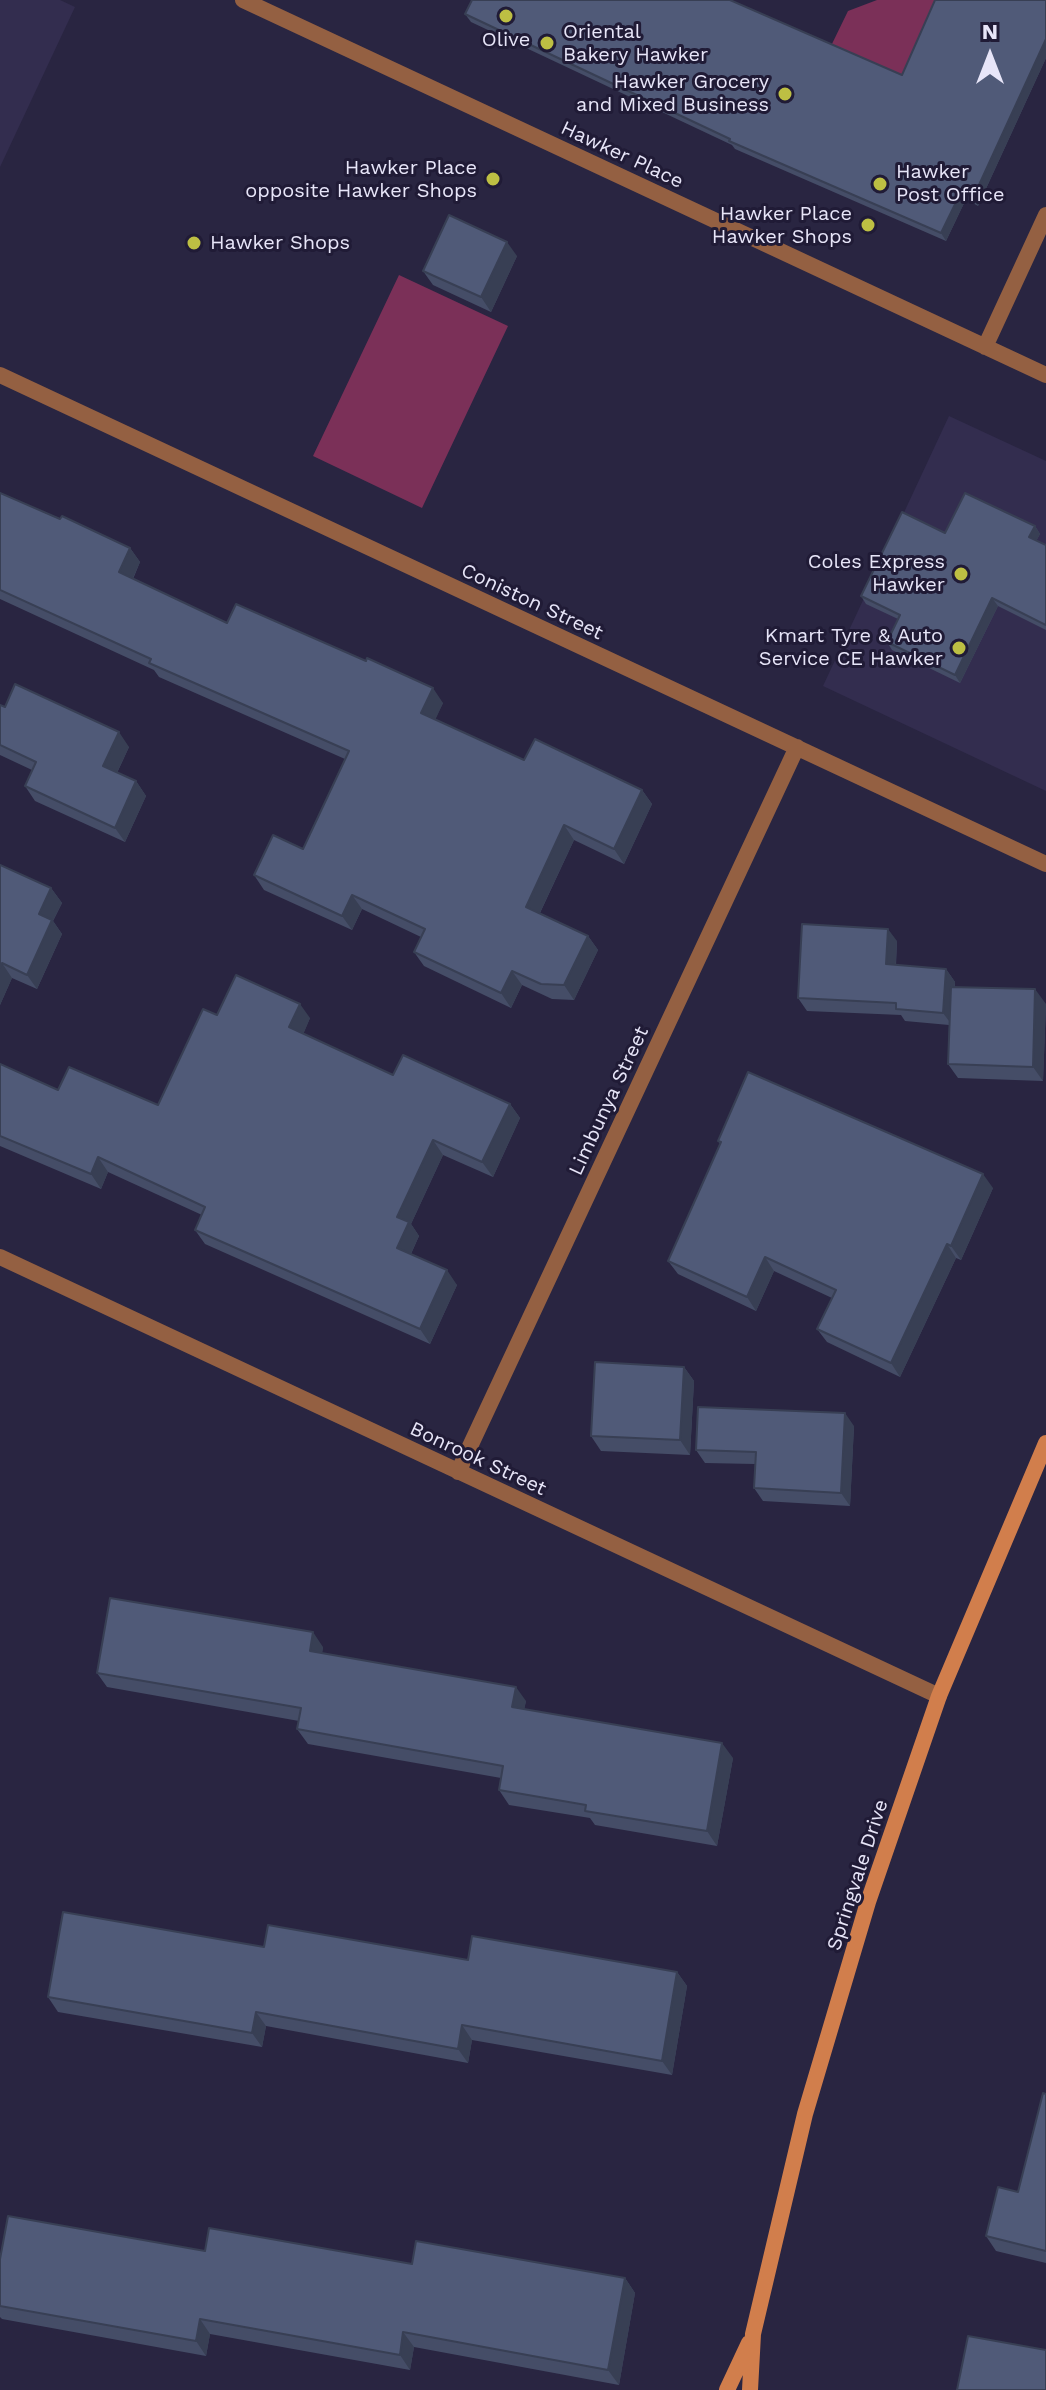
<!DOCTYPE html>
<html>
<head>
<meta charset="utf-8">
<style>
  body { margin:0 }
  #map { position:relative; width:1046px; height:2390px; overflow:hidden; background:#292541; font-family:"Work Sans",sans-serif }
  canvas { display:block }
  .north { position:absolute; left:950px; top:16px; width:80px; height:80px; -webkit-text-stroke:6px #201b36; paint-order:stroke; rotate:0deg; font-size:22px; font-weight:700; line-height:32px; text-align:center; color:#e7e5f8 }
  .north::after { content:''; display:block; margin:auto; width:28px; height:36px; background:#e7e5f8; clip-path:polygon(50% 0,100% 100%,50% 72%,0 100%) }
</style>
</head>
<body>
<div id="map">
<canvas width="1046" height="2390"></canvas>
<div class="north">N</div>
</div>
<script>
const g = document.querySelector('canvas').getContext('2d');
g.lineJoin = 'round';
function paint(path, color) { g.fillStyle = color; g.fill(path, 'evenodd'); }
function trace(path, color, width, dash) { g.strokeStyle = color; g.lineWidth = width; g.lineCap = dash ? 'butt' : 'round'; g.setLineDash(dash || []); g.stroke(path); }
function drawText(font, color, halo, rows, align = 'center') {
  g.font = font + ' "Work Sans",sans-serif'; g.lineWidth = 6; g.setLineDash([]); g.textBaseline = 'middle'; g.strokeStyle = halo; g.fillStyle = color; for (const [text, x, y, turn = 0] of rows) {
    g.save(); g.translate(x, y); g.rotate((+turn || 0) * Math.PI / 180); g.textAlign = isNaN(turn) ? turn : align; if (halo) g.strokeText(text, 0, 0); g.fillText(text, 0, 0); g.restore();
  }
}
paint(new Path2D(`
  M 0,0 L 60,0 L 75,7 L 0,167 Z
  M 949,416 L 1046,461 L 1046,791 L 823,686 Z`), '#332d4f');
paint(new Path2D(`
  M 877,0 L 939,0 L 907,82 L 830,48 L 848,11 Z
  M 399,275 L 508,326 L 422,508 L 313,456 Z`), '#7b3058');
trace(new Path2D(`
  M 243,0 L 1046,375
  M 985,347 L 1046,215
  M 0,375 L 1046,864
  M 0,1257 L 939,1696
  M 458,1472 L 797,747`), '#946042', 16);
trace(new Path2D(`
  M 727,2390 L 749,2343
  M 750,2390 L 753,2334 L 805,2114 L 868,1902 L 939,1696 L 1046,1443`), '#d17e4c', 16);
paint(new Path2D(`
  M 1046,0 L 1046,58 L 978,206 L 966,199 L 946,241 L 735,149 L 732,145 L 471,22 L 465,14 L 736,3 L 902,75 Z
  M 517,256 L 491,312 L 433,285 L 423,271 Z
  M 0,493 L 130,548 L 140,562 L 133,579 L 227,623 L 443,703 L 435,719 L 524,760 L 642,790 L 652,804 L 624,864 L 574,840 L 540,913 L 588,936 L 598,950 L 574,1000 L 552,999 L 522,985 L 511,1008 L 424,966 L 414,952 L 421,937 L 362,909 L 352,930 L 264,890 L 254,875 L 303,849 L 345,759 L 159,677 L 154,670 L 0,599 Z
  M 1035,526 L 1040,534 L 1036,541 L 1046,545 L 1046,630 L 998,606 L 960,683 L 892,650 L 887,642 L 898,619 L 866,604 L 861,596 L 945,533 Z
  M 0,705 L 129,747 L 117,773 L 136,781 L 146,796 L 125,842 L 35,801 L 25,786 L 32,770 L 0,755 Z
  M 0,865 L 51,888 L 62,903 L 53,921 L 62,934 L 37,989 L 12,978 L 0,1005 Z
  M 897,941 L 896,965 L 946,969 L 955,982 L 955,987 L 1046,1004 L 1043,1081 L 958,1078 L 948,1064 L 949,1025 L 905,1021 L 901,1015 L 807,1011 L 798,998 Z
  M 217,1015 L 310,1018 L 303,1034 L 393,1075 L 510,1104 L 520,1118 L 493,1177 L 443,1155 L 411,1224 L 419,1236 L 411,1254 L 457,1285 L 430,1344 L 205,1244 L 195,1230 L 202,1215 L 108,1172 L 101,1189 L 0,1146 L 0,1064 L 58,1090 L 158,1105 Z
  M 718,1141 L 993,1188 L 961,1260 L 956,1258 L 900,1377 L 827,1342 L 817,1329 L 832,1298 L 774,1271 L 756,1311 L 678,1274 L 668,1261 L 720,1144 Z
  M 684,1367 L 694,1381 L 690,1455 L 601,1451 L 591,1436 Z
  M 854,1426 L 850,1506 L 763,1501 L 754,1488 L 755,1464 L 705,1463 L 696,1450 Z
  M 323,1647 L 322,1653 L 526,1701 L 524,1709 L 733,1758 L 717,1846 L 595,1825 L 590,1818 L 509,1805 L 499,1790 L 501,1778 L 308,1744 L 297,1729 L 299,1721 L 107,1687 L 97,1673 Z
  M 264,1947 L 677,1972 L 687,1986 L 672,2075 L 472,2040 L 468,2063 L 266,2026 L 262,2047 L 58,2012 L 48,1997 Z
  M 1046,2094 L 1046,2263 L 996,2251 L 986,2236 L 1018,2192 Z
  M 205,2251 L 625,2278 L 635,2293 L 619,2385 L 414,2347 L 410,2370 L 210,2334 L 206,2356 L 2,2319 L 0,2317 L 0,2259 Z`), '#454d67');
paint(new Path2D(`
  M 1046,39 L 1046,58 L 978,206 L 973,198 Z
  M 961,192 L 966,199 L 946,241 L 941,233 Z
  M 507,242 L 517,256 L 491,312 L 481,297 Z
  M 1035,526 L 1040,534 L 1034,545 L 1029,537 Z
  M 130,548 L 140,562 L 129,587 L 119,572 Z
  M 992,598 L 998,606 L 960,683 L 955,675 Z
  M 433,688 L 443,703 L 432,727 L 421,713 Z
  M 119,732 L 129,747 L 113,781 L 103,766 Z
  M 136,781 L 146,796 L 125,842 L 115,828 Z
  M 642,790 L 652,804 L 624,864 L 614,849 Z
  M 564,825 L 574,840 L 536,921 L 526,907 Z
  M 51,888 L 62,903 L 53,921 L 62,934 L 37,989 L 27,975 L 39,914 Z
  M 352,895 L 362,909 L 352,930 L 342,916 Z
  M 888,929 L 897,941 L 895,977 L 886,964 Z
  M 588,936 L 598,950 L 574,1000 L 564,985 Z
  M 2,963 L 12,978 L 0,1005 L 0,968 Z
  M 946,969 L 955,982 L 952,1025 L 943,1013 Z
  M 512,971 L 522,985 L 511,1008 L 501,993 Z
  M 1035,989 L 1046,1004 L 1043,1081 L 1033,1067 Z
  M 300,1004 L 310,1018 L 300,1042 L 289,1027 Z
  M 510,1104 L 520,1118 L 493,1177 L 482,1162 Z
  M 433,1140 L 443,1155 L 411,1224 L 419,1236 L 407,1262 L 397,1248 L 397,1217 Z
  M 98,1157 L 108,1172 L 101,1189 L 91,1174 Z
  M 983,1174 L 993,1188 L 961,1260 L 951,1246 Z
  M 947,1244 L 956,1258 L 900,1377 L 891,1363 Z
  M 765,1257 L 774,1271 L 756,1311 L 747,1297 Z
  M 447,1270 L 457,1285 L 430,1344 L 420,1329 Z
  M 684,1367 L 694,1381 L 690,1455 L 680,1440 Z
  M 845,1413 L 854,1426 L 850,1506 L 841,1493 Z
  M 313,1632 L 323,1647 L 320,1666 L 310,1651 Z
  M 516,1687 L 526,1701 L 522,1721 L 512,1707 Z
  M 722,1743 L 733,1758 L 717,1846 L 707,1831 Z
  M 677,1972 L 687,1986 L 672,2075 L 662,2061 Z
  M 256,2012 L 266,2026 L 262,2047 L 252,2033 Z
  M 462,2025 L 472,2040 L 468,2063 L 458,2049 Z
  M 625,2278 L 635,2293 L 619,2385 L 608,2370 Z
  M 200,2319 L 210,2334 L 206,2356 L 196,2341 Z
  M 403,2332 L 414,2347 L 410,2370 L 400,2355 Z`), '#383f54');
const building = new Path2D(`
  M 472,0 L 730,0 L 902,75 L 935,0 L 1046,0 L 1046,39 L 973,198 L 961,192 L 941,233 L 729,141 L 730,139 L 465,14 Z
  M 449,215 L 507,242 L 481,297 L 423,271 Z
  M 0,493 L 60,519 L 62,516 L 130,548 L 119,572 L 227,623 L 236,604 L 366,661 L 367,658 L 433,688 L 421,713 L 524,760 L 535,739 L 642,790 L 614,849 L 564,825 L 526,907 L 588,936 L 564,985 L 541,984 L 512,971 L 501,993 L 414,952 L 425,929 L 352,895 L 342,916 L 254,875 L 273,835 L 303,849 L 349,751 L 149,663 L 151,659 L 0,590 Z
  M 965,493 L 1035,526 L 1029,537 L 1046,545 L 1046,625 L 992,598 L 955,675 L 887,642 L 900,615 L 861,596 L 902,512 L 945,533 Z
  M 15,684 L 119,732 L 103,766 L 136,781 L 115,828 L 25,786 L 36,762 L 0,745 L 0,705 L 5,707 Z
  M 0,865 L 51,888 L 39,914 L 52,920 L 27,975 L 2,963 L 0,968 Z
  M 802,924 L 888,929 L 886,964 L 946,969 L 943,1013 L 896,1009 L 896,1003 L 798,998 Z
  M 236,975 L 300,1004 L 289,1027 L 393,1075 L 403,1055 L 510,1104 L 482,1162 L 433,1140 L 397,1217 L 409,1222 L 397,1248 L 447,1270 L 420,1329 L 195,1230 L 205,1207 L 98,1157 L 91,1174 L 0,1136 L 0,1064 L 58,1090 L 69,1067 L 158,1105 L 203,1009 L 217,1015 Z
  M 951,987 L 1035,989 L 1033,1067 L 948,1064 Z
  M 748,1072 L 983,1174 L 951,1246 L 947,1244 L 891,1363 L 817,1329 L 836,1290 L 765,1257 L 747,1297 L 668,1261 L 721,1142 L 718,1141 Z
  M 595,1362 L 684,1367 L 680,1440 L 591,1436 Z
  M 698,1407 L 845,1413 L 841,1493 L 754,1488 L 756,1452 L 696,1450 Z
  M 110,1598 L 313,1632 L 310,1651 L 516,1687 L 512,1707 L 722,1743 L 707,1831 L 585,1811 L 586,1805 L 499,1790 L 503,1766 L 297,1729 L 301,1708 L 97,1673 Z
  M 63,1912 L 264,1947 L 268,1925 L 468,1960 L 472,1936 L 677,1972 L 662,2061 L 462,2025 L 458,2049 L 256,2012 L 252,2033 L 48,1997 Z
  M 1043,2093 L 1046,2094 L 1046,2251 L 986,2236 L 998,2187 L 1018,2192 Z
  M 8,2216 L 205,2251 L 209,2228 L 412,2264 L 416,2241 L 625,2278 L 608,2370 L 403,2332 L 400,2355 L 200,2319 L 196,2341 L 0,2306 L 0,2259 Z
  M 968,2336 L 1046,2350 L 1046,2390 L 957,2390 Z`);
paint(building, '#505a78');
trace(building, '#383f54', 2);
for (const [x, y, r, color] of [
  [506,16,8,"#bdbf43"],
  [547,43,8,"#bdbf43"],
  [785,94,8,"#bdbf43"],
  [493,179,8,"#bdbf43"],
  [880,184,8,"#bdbf43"],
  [868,225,8,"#bdbf43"],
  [194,243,8,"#bdbf43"],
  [961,574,8,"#bdbf43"],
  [959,648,8,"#bdbf43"]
]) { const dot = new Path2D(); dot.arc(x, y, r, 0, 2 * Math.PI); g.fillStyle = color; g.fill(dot); trace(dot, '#201b36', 3); }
drawText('20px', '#e7e5f8', '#201b36', [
  ["Oriental",563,32,"left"],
  ["Bakery Hawker",563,55,"left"],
  ["Olive",506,40,"center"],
  ["Hawker Grocery",769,82],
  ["and Mixed Business",769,105],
  ["Hawker Place",477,168],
  ["opposite Hawker Shops",477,191],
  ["Hawker",896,172,"left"],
  ["Post Office",896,195,"left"],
  ["Hawker Place",852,214],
  ["Hawker Shops",852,237],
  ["Hawker Shops",210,243,"left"],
  ["Coles Express",945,562],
  ["Hawker",945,585],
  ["Kmart Tyre & Auto",943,636],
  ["Service CE Hawker",943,659]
], 'right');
drawText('20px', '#e7e5f8', '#201b36', [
  ["Hawker Place",622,155,25],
  ["Coniston Street",532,602,25],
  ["Limbunya Street",609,1101,-65],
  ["Bonrook Street",478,1459,25],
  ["Springvale Drive",858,1875,-72]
]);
</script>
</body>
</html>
